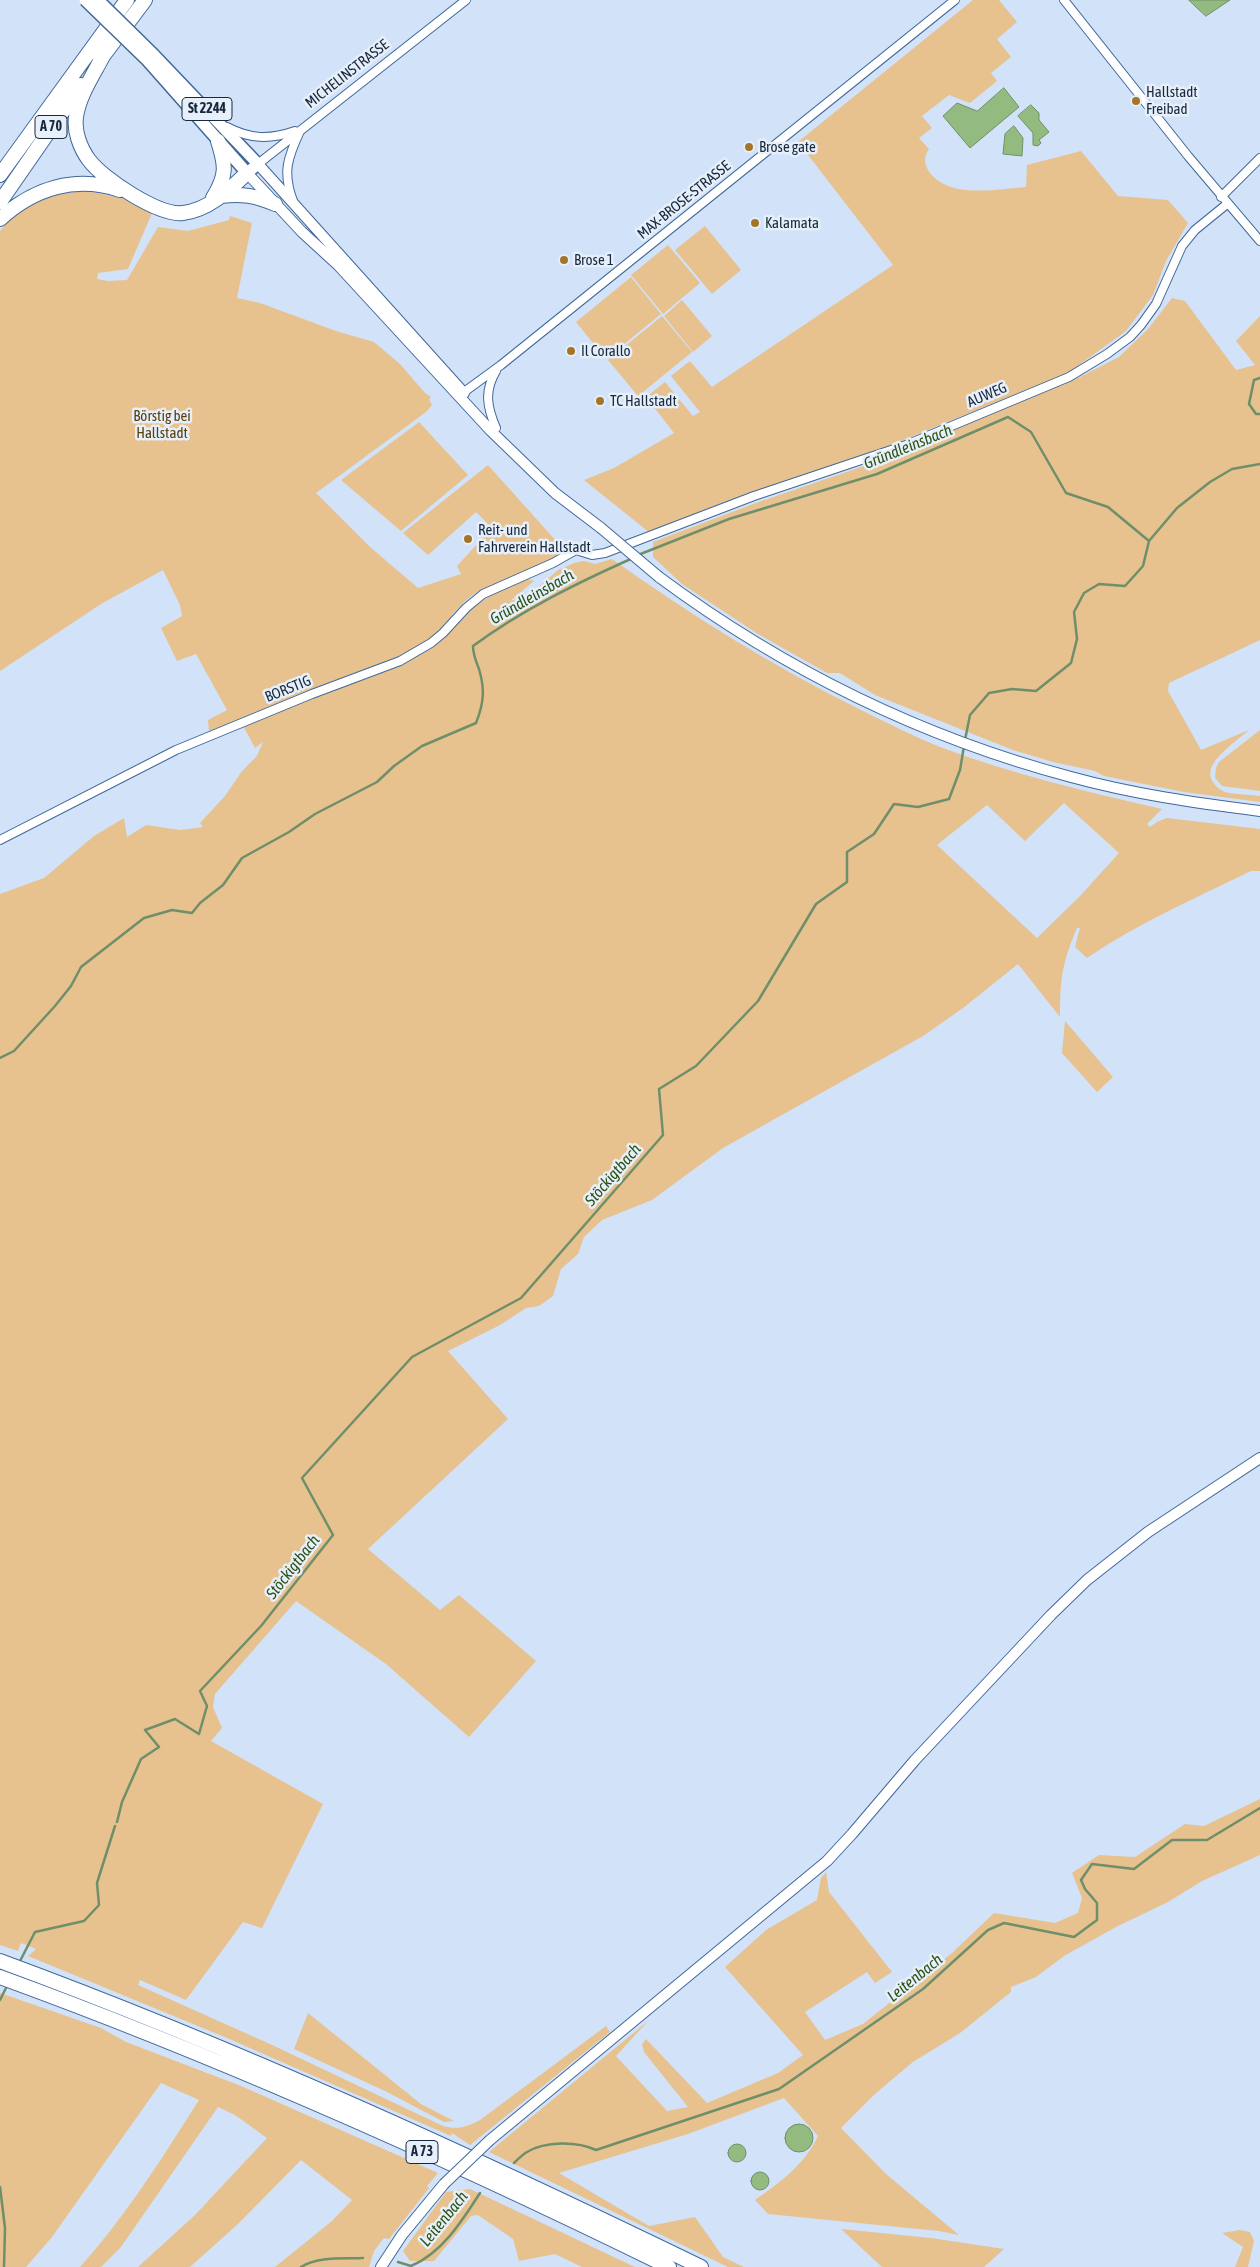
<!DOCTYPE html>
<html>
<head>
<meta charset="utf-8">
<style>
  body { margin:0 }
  canvas { display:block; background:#d1e2f9 }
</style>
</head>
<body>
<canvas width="1260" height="2267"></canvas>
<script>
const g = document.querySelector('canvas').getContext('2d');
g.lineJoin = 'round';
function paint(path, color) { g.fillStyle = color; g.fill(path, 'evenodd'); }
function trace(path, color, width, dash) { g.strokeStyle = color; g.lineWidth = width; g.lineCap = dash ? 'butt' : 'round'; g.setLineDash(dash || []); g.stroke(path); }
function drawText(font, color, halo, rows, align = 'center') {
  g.font = font + ' "Asap Condensed",sans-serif'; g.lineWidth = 5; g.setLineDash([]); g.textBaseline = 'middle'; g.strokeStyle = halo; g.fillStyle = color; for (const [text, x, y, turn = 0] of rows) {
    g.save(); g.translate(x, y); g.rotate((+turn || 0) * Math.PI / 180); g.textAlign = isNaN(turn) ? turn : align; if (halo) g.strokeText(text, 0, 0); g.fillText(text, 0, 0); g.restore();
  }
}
paint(new Path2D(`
  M 973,0 L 999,0 L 1017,22 L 997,39 L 1011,57 L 991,73 L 997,81 L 970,103 L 949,95 L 922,116 L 932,128 L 919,138 L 929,149 C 924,156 924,163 928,170 C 947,200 996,189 1026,187 L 1027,165 L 1081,151 L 1118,196 L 1168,200 L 1188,223 L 1166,261 L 1153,295 L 1126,331 L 1068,373 L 881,449 L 781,482 L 650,533 L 584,480 L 614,468 L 674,433 L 646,397 L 665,382 L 693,416 L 700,412 L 671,376 L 690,361 L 712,387 L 893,265 L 798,142 Z
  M 88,191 L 126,199 L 152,213 L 128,269 L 98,273 L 97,279 L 108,281 L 127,280 L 158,227 L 188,231 L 229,220 L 230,216 L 252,223 L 237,298 L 260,303 L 336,331 L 374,342 L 400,364 L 425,393 L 431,397 L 429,399 L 432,405 L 426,412 L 316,493 L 369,546 L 418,588 L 461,574 L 457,566 L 492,528 L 476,512 L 428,555 L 403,533 L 488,465 L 567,553 L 492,588 C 476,587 463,604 452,615 L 452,628 L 468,611 L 491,595 L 527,579 L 534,581 L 510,601 L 528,596 L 558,570 L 574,563 L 584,561 L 595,564 L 612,559 C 692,616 774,667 861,710 C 887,723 913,736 940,747 C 1012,774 1087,792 1162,809 L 1147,824 L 1150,827 L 1157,822 L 1167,818 L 1260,829 L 1260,871 L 1251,871 C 1196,898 1138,923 1087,958 L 1075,947 L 1080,928 L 1077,928 C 1062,963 1060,979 1060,1017 L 1018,964 L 963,1008 L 923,1036 L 723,1148 L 652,1200 L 602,1220 L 584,1237 L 578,1254 L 561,1269 L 553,1296 L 539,1306 L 526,1308 L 500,1325 L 448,1351 L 508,1419 L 368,1549 L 440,1610 L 459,1595 L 536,1661 L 469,1737 L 386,1664 L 296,1601 L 215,1694 L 213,1707 L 222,1728 L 211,1741 L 323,1804 L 262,1928 L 243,1922 L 186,2000 L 140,1980 L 138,1985 L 270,2044 L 443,2126 C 458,2130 467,2127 480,2120 L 606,2026 L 610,2032 L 470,2145 L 452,2133 L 451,2136 L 227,2038 L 28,1956 L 36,1949 L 21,1943 L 18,1951 L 0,1945 L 0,894 L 44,878 L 94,836 L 124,818 L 127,837 L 146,825 L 180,830 L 203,827 L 200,823 L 225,796 L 242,771 L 257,756 L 263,742 L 255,748 L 240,720 L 209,731 L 208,720 L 227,710 L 196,654 L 177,661 L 161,628 L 182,616 L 180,605 L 163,570 L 101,604 L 0,671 L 0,231 C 25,202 50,193 88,191 ZM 1064,803 L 1119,853 L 1080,896 L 1037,938 L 937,845 L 987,805 L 1025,841 Z
  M 705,226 L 741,270 L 712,294 L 675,250 Z
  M 668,245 L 700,283 L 663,314 L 631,275 Z
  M 631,277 L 661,314 L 606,359 L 576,322 Z
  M 1172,298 L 1185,301 L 1236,370 L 1255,365 L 1236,341 L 1260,316 L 1260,640 L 1169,683 L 1168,691 L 1201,750 L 1249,730 C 1237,741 1200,764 1213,782 C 1216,787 1220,790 1225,792 C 1236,795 1249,794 1260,796 L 1260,802 L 1184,792 L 1104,776 L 1095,771 L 1053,762 L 1013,750 L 875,695 L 840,673 L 827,673 L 758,634 L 682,584 L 653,557 L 653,542 L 753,504 L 902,453 L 1002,408 L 1080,377 L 1119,357 L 1148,329 Z
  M 682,300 L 712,336 L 693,352 L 664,316 Z
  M 662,316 L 692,352 L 638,396 L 608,360 Z
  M 419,422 L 468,475 L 401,531 L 341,480 Z
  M 1260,730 L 1260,791 L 1222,786 L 1215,778 L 1216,768 L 1219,762 Z
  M 1065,1021 L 1113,1077 L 1097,1092 L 1062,1053 Z
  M 1260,1799 L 1260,1855 L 1202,1881 L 1168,1902 L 1116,1927 L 1064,1956 L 1036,1977 L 1011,1987 L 1011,1992 L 960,2033 L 913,2062 L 876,2093 L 841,2128 L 886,2174 L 959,2235 L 939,2231 L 768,2214 L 755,2200 C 781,2182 805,2164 818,2136 L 784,2098 L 688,2134 L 559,2173 L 649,2226 L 695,2217 L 723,2257 L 744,2267 L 728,2267 L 489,2152 L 648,2021 L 616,2056 L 667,2111 L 688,2107 L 644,2052 L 642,2044 L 646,2039 L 707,2103 L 778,2073 L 803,2055 L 725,1967 L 766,1930 L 817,1900 L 821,1878 L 826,1872 L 829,1892 L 892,1972 L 875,1983 L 867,1972 L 805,2012 L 825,2040 L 863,2024 L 952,1953 L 994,1913 L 1055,1923 L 1078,1913 L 1082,1898 L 1072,1873 L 1099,1855 L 1135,1857 L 1185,1824 L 1204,1826 Z
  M 0,1993 L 101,2028 L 126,2042 L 241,2086 L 438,2173 L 427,2186 L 429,2188 L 389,2239 L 384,2238 L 374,2251 L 369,2267 L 275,2267 L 332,2221 L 352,2200 L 301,2160 L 238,2224 L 190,2267 L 138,2267 L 195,2215 L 267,2138 L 235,2115 L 218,2107 L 121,2247 L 101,2267 L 80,2267 C 126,2216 162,2158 199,2100 L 161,2083 L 52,2237 L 26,2267 L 0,2267 Z
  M 308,2013 L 421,2104 L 454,2121 L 444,2122 L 387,2092 L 294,2049 Z
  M 470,2189 L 635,2267 L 582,2267 L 555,2254 L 519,2261 L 513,2239 L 478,2215 L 471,2216 L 434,2261 L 410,2261 L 403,2251 L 446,2192 Z
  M 841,2229 L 931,2238 L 1004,2249 L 984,2267 L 882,2267 Z
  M 1240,2230 L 1250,2232 L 1254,2241 L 1248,2267 L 1235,2267 L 1243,2247 L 1222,2233 Z`), '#e7c28f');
const water = new Path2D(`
  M 1189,0 L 1230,0 L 1206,16 Z
  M 1004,88 L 1019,107 L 970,148 L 943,116 L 957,103 L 977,111 Z
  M 1031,105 L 1039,113 L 1039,120 L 1049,132 L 1039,140 L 1041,143 L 1038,146 L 1033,145 L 1033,133 L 1018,116 Z
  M 1014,126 L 1023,138 L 1022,156 L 1003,154 L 1005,134 Z
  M785 2138a14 14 0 1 1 28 0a14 14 0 1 1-28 0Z
  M728 2153a9 9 0 1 1 18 0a9 9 0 1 1-18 0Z
  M751 2181a9 9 0 1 1 18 0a9 9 0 1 1-18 0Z`);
paint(water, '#94bb7f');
trace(water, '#6f8f6b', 1);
trace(new Path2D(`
  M 1260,378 L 1254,380 L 1249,404 L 1256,414 L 1260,414
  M 638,555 L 729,519 L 877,474 L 1008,417 L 1031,432 L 1066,493 L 1108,507 L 1149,541
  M 965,740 L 970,715 L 989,693 L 1012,689 L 1036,691 L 1071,663 L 1077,639 L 1074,612 L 1084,593 L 1099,584 L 1125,586 L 1143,566 L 1149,541 L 1177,508 L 1210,482 L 1232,469 L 1260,464
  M 0,1058 L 14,1051 L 55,1006 L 71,986 L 81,967 L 144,918 L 172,910 L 192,913 L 200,903 L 223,885 L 242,858 L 289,832 L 315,814 L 377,782 L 394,766 L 422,746 L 476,723 C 484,703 485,689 479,669 C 476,661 473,655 473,646 C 522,610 577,583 633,558
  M 117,1822 L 122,1802 L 141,1759 L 159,1747 L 145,1730 L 175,1719 L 199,1734 L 207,1706 L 200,1691 L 261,1626 L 333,1535 L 302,1478 L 412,1357 L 521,1298 L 663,1135 L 659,1089 L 696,1066 L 758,1001 L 816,904 L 847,882 L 847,852 L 874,834 L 894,804 L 918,807 L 949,799 L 960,770 L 964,746
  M 19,1963 L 35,1932 L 84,1921 L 99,1905 L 97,1883 L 115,1826
  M 0,2000 L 7,1986
  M 514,2163 C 518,2159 522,2155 527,2152 C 545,2141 577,2141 596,2150 L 779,2089 L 923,1989 L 988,1930 L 1004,1923 L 1074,1937 L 1097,1920 L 1097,1903 L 1085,1889 L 1081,1880 L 1092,1864 L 1134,1869 L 1172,1840 L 1207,1840 L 1260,1808
  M 0,2187 L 5,2228 L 4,2267
  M 398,2262 L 411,2266 C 442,2253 462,2221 480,2193
  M 301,2267 C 317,2256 345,2259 363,2258`), '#6f8f6b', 2.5);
const street = new Path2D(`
  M 1064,0 L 1188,156 L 1260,241
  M 227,127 C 250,139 269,140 295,131
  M 258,164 L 466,0
  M 1221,197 L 1260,158
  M 293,201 C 282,172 288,157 300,131
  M 460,395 L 501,365 L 955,0
  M 496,428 C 487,407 484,391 496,371
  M 0,840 L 176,750 L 312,694 L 400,661 L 431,643 L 443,633 L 466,608 L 483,594 L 553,563 L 576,550 L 592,555 L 605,553 L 754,496 L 906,445 L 1069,377 L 1107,354 L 1130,337 L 1141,325 L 1156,304 L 1182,246 L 1195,230 L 1227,204`);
const secondary = new Path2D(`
  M 258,164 L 464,393
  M 247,173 L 302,232 L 338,265 L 491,431 L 555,493 L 601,528
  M 659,577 C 783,669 921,737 1071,777 C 1133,794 1196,803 1260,811
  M 490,2140 L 827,1861 L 852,1834 L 915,1760 L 1051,1615 L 1087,1580 L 1148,1532 L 1260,1458
  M 381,2267 L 402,2235 L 444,2184`);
const primary = new Path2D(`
  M 148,61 L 247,173 L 258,164 L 154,55`);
const highway = new Path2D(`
  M 104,54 C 94,74 79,95 76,117 C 74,131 80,148 89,160 C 103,179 159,216 183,213 C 209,210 229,190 247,173
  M 100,60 L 145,0
  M 0,175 L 127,0
  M 221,196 C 242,193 256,196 275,204
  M 213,198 C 227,175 226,166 218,141
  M 0,202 L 81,85
  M 0,219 C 34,188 76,175 120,190
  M 0,1961 C 239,2049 472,2156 701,2267
  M 0,1977 C 228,2060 451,2160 669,2267`);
trace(street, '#416899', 10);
trace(secondary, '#416899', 12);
trace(primary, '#416899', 14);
trace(highway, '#416899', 16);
trace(street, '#fff', 8);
trace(secondary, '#fff', 10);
trace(primary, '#fff', 11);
trace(highway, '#fff', 14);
const secondaryBridge = new Path2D(`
  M 601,528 L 659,577
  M 444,2184 L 490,2140`);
const primaryBridge = new Path2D(`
  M 85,0 L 148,61
  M 98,0 L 154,55`);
trace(secondaryBridge, '#416899', 12, []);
trace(primaryBridge, '#416899', 14, []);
trace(secondaryBridge, '#fff', 10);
trace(primaryBridge, '#fff', 11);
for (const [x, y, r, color] of [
  [1136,101,5,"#a47529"],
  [749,147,5,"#a47529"],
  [755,223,5,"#a47529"],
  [564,260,5,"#a47529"],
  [571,351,5,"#a47529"],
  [600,401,5,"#a47529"],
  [468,539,5,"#a47529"]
]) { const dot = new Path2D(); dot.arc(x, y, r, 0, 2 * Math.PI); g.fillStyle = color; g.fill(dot); trace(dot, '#e6effa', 2); }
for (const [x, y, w] of [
  [207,109,50],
  [51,127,32],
  [422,2152,32]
]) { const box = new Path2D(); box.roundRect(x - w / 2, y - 11.5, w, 23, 4); g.fillStyle = '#e6effa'; g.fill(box); trace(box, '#18283d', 1); }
drawText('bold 14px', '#18283d', null, [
  ["St 2244",207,109],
  ["A 70",51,127],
  ["A 73",422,2152]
]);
drawText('15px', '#18283d', '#e6effa', [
  ["MICHELINSTRASSE",347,74,-38],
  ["MAX-BROSE-STRASSE",684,200,-39],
  ["AUWEG",987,395,-23],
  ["BORSTIG",288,689,-22]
]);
drawText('15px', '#18283d', '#e6effa', [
  ["Hallstadt",1146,92],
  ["Freibad",1146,109],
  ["Brose gate",759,147],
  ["Kalamata",765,223],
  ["Brose 1",574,260],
  ["Il Corallo",581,351],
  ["TC Hallstadt",610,401],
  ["Reit- und",478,530],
  ["Fahrverein Hallstadt",478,547]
], 'left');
drawText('15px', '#5a3d0b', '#e6effa', [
  ["Börstig bei",162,416],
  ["Hallstadt",162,433]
]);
drawText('italic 16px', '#2c5113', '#e6effa', [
  ["Gründleinsbach",908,447,-22],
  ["Gründleinsbach",532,597,-30],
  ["Stöckigtbach",613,1175,-49],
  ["Stöckigtbach",293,1567,-52],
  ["Leitenbach",915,1978,-39],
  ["Leitenbach",444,2219,-51]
]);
</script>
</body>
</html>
